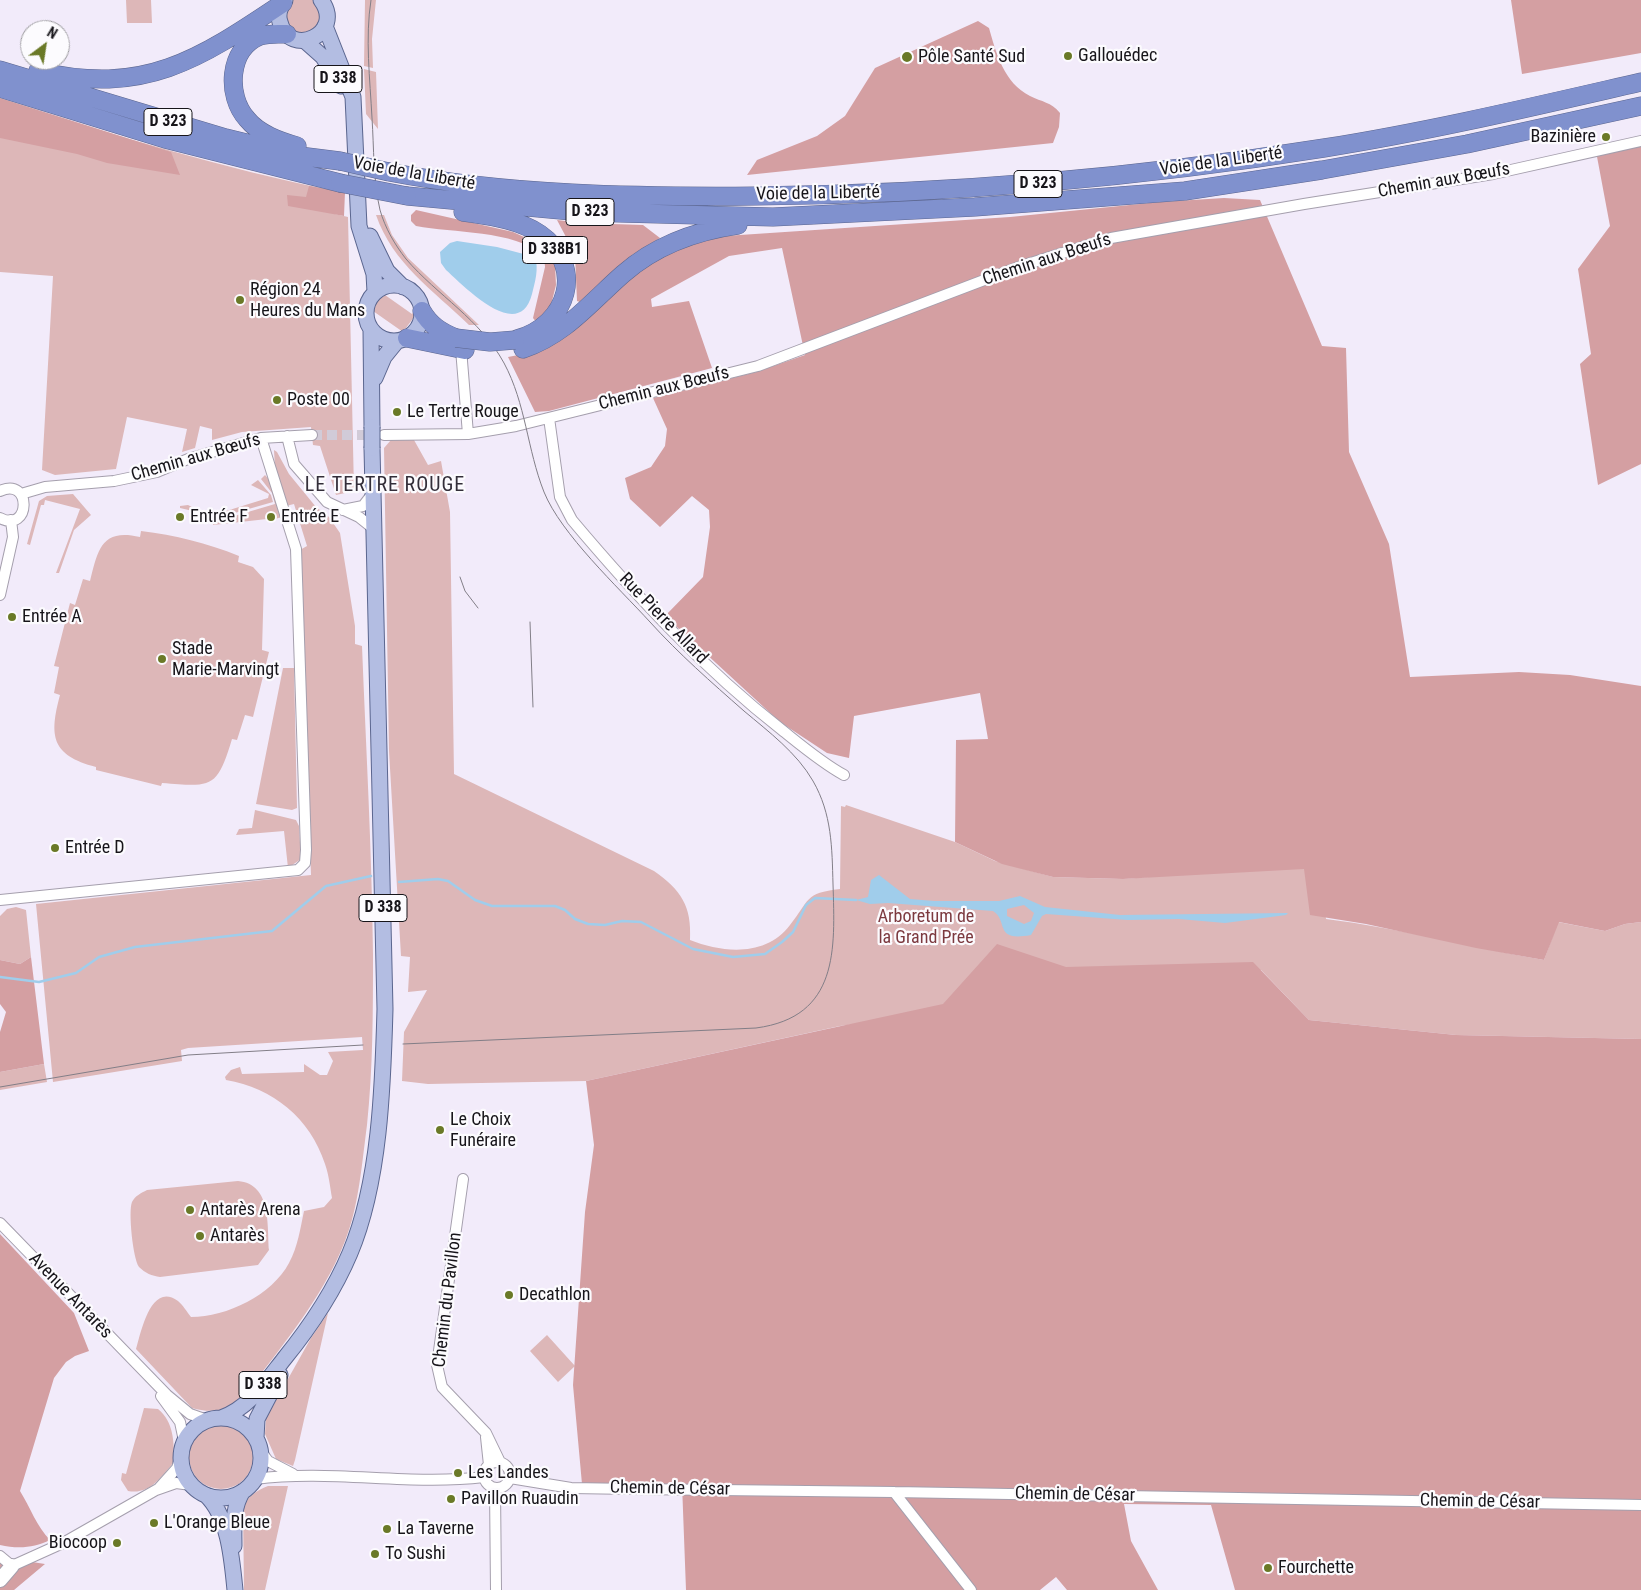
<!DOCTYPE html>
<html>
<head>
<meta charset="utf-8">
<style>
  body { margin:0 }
  #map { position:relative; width:1641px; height:1590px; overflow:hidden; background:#f2ebfa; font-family:"Roboto Condensed",sans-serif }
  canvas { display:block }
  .north { position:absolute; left:20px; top:20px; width:50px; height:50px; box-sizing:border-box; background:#fcfbfe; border:1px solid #a09fa3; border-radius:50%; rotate:31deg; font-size:14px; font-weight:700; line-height:20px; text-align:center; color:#17151a }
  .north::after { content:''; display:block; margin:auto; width:18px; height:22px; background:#6a7927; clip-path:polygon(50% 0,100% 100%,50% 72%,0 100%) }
</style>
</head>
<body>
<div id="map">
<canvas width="1641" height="1590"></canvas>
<div class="north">N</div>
</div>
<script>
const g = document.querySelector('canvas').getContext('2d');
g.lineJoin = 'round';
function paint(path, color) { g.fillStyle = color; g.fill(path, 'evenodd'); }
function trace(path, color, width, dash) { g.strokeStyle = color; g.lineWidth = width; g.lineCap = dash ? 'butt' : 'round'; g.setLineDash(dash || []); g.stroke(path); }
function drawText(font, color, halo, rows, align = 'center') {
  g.font = font + ' "Roboto Condensed",sans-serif'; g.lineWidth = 4.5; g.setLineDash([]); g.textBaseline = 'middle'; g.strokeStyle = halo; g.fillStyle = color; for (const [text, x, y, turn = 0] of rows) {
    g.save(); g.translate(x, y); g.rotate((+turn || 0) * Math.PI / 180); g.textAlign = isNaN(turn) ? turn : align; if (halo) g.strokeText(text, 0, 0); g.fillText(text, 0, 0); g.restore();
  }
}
paint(new Path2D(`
  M 126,0 L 151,0 L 152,23 L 127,23 Z
  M 293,0 L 314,0 L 320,5 L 320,26 L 302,35 C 287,29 277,12 293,0 Z
  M 365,0 L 376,0 L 372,39 L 373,68 L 364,66 Z
  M 364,69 L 376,72 L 378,129 L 366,114 Z
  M 0,99 C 112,135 223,168 338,192 L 335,214 L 348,217 L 354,491 L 336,495 L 320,446 L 313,445 L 311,427 L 242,432 L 212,440 L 212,429 L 200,426 L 195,448 L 182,452 L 187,429 L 127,417 L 116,469 L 55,475 L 42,470 L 53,276 L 0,272 Z
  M 376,215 L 384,215 L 392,235 L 408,258 L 479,325 L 469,325 C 433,290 393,264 376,215 Z
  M 385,295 L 412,314 L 414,311 L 414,317 L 403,332 L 373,311 L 377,301 Z
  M 391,440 L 414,440 L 428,465 L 441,461 L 450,512 L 454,774 L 654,871 C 681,890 692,906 690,940 C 723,953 766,957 790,925 C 810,900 804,893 840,889 L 841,806 L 845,807 L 846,805 L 955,842 L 995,861 L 1053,877 L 1123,879 L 1320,864 L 1326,919 C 1399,928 1471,947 1544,960 L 1558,922 L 1605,931 L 1625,924 L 1641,922 L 1641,1039 L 1456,1035 L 1309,1020 L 1261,970 L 840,1026 L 586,1081 L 428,1084 L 402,1081 L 404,1032 L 427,990 L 408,992 L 410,957 L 401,956 L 389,751 L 384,448 Z
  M 274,450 L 277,452 L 289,474 L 316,507 L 329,517 L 340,533 L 355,626 L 355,644 L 362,646 C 366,749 372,852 373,955 C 373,1012 373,1068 367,1125 C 362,1162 359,1206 345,1241 C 322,1300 279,1349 241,1400 C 227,1412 209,1413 192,1408 L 136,1349 C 141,1332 151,1281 178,1301 C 183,1305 187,1312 191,1317 C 227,1317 272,1295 289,1263 C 298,1246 300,1230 304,1211 L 324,1207 L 332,1198 C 330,1187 329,1175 325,1164 C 310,1118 273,1088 226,1080 L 225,1077 L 231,1070 L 240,1067 L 242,1074 L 304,1072 L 304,1064 L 320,1075 L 327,1075 L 333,1061 L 328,1052 L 363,1050 L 362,1037 L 188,1048 L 181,1050 L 182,1061 L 53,1082 L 36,904 L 311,875 L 300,550 L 307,546 L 294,504 L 286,506 L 275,468 Z
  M 265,475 L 273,484 L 282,517 L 275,519 L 275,515 L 267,516 L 267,519 L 213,525 L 214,522 L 275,504 L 272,493 L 261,479 Z
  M 258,480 L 271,495 L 273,502 L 210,520 L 196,517 L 197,512 L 180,508 L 180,506 L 188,505 L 210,516 L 268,498 L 269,494 L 251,485 Z
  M 73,494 L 91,515 L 74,530 L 59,573 L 56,573 L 80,509 L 45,500 L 44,505 L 41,505 L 30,545 L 27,544 L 39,501 L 47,496 Z
  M 141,531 C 175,535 207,543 239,556 L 238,562 L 253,567 L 264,579 L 262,650 L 269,652 L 253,717 L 245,715 L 237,740 L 232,739 C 217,789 212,787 162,783 L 161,786 L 96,770 L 96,767 C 51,755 49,736 60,695 L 54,693 L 59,667 L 54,666 L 70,603 L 75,605 L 83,579 L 90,581 C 98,550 101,528 140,537 Z
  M 283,668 L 294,668 L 297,808 L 292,810 L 256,804 Z
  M 255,810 L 296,820 L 299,826 L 301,859 L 288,868 L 284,831 L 236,835 L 239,829 L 252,828 Z
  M 16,907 L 26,910 L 31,957 L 20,964 L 0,960 L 0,916 L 7,909 Z
  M 44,1064 L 47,1082 L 0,1090 L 0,1072 Z
  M 238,1181 C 272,1184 267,1226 269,1250 L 258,1265 L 160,1277 C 152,1276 145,1273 139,1267 C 133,1259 128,1211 132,1202 C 135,1196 141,1193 147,1190 Z
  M 328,1313 L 295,1460 L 293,1466 L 276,1459 L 265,1434 L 266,1418 L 311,1338 Z
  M 547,1335 L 575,1366 L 558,1382 L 530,1351 Z
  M 144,1408 L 158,1409 C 174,1422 174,1442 174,1462 C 161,1477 150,1495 128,1491 L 121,1480 L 122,1473 L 126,1474 Z
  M189 1457a32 32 0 1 1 64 0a32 32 0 1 1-64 0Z
  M 268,1486 L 288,1486 L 265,1590 L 244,1590 L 243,1507 C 249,1495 256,1491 268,1486 Z`), '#ddb7b8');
paint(new Path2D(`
  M 1511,0 L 1641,0 L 1641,53 L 1522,74 Z
  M 978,21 L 989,28 C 996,53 1004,83 1030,96 C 1042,102 1051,102 1060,113 L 1059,127 L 1053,143 L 747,175 L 757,160 L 817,136 L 845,116 L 875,68 Z
  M 0,98 L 171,152 L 180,175 L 107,163 L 77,154 L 0,138 Z
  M 1641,139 L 1641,464 L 1598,485 L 1580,364 L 1591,354 L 1578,269 L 1610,226 L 1595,146 Z
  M 309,186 L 345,192 L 344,216 L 288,206 L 287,195 L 306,197 Z
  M 1224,198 L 1260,200 L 1322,346 L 1346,348 L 1349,452 L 1389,544 L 1410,677 L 1519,672 L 1570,675 L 1641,686 L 1641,922 L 1625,924 L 1605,931 L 1559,922 L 1544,960 L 1476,948 L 1366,924 L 1310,915 L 1304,869 L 1123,879 L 1053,877 L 1002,864 L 955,842 L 956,740 L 988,739 L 980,693 L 854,716 L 849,758 L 827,753 L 780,722 L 665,616 L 703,577 L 710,527 L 709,510 L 692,496 L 660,527 L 630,499 L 625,478 L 651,467 L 665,446 L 667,429 L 653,398 L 756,372 L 805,355 L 782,248 L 729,256 L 651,299 L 652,307 L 689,301 L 712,368 L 549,411 L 535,412 L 508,357 C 565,348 600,301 645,268 C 664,254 687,246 710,237 L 1010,217 L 1160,202 Z
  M 416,210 L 513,232 L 544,246 L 555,265 L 556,285 L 551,305 L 537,323 L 533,318 L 545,267 L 544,255 C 513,230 453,233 416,226 L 411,221 L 411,215 Z
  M 557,220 L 581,223 L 643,225 L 660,238 L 632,255 L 583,303 L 577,301 L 575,254 Z
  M 997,944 L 1066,967 L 1253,962 L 1309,1020 L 1456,1035 L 1641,1039 L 1641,1590 L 1235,1590 L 1211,1505 L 1124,1504 L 1131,1541 L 1158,1590 L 1067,1590 L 1056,1577 L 1040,1590 L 686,1590 L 682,1484 L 582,1484 L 573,1385 L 585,1212 L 594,1145 L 586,1081 L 943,1004 Z
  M 31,957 L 44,1064 L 0,1072 L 0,1032 L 6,1012 L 0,1004 L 0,960 L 20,964 Z
  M 0,1234 L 74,1313 L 89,1351 L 75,1356 L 66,1362 L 54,1378 L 20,1491 C 30,1507 37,1527 50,1540 C 34,1548 18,1549 0,1545 Z
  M 0,1557 L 45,1564 L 14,1590 L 0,1590 Z`), '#d49fa2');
paint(new Path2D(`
  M 457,241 L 497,247 L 535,257 C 539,269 535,282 532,294 C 519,344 464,286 446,270 L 441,263 L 440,252 L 450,243 Z
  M 879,875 L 910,899 L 934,901 L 999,901 L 1020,896 L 1045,907 L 1120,915 L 1288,913 L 1286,915 L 1225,923 L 1179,919 L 1128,920 L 1046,914 L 1042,916 L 1031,935 C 993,942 1009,921 993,911 L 888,903 L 870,904 L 856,900 L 868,897 L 871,880 ZM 1024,905 L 1034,913 L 1031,921 L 1024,924 L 1007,916 L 1007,909 Z`), '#a0cdeb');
trace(new Path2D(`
  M 399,882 L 438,879 L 448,881 L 475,900 L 492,906 L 555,906 L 565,910 L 575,919 L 588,924 L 605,925 L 622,921 L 641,922 L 693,949 L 733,957 L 765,954 L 782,942 L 793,932 L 806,905 L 815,898 L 856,900
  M 0,977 L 39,982 L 76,973 L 99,957 L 135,947 L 272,931 L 326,886 L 371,876`), '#a0cdeb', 2.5);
trace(new Path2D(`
  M 312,435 L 376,435`), '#d1cbd8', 10, [10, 5]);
const street = new Path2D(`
  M 461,349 L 468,434
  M 549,418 L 560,497 L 572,520 C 636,596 704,669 782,730 C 802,746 822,763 844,775
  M 384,435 L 468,434 L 516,426 L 758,366 L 1021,266 L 1111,238 L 1304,204 L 1493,174 L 1641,141
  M 287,436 L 294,464 L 327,502 L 359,517 L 374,529
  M 0,491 C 32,476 31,534 0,518
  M 21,494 L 45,487 L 114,481 L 157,472 L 188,459 L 261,438 L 312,435
  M 343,510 L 363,506 L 373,493
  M 0,595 L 13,537 L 11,520
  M 0,900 L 298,870 L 305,863 L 306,850 L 296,549 L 261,438
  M 463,1179 L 437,1365 L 442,1387 L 486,1433 L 500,1462
  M 0,1223 L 167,1395 L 190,1414 L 207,1420
  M 161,1396 L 180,1422 L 184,1441
  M 486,1437 L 489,1465
  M 260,1450 L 268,1461 L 293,1474
  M484 1475a13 13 0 1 1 26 0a13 13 0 1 1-26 0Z
  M 510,1478 L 571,1488 L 632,1489 L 894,1492 L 1641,1505
  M 255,1479 C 331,1469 408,1486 484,1477
  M 159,1488 L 177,1468 L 180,1459
  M 495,1488 L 496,1590
  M 894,1492 L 971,1590
  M 0,1556 L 12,1566 L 63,1543 L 156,1490 L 176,1483 L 191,1485`);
const secondary = new Path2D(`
  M 0,1580 L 12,1566`);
const primary = new Path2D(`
  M 285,0 C 280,7 277,14 280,22 C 289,59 346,34 321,0
  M 325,26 L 353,97 L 359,226 L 374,274 L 375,292
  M 305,41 L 323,57 L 341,86
  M 370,236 L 387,271 L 403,287
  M366 313a28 28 0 1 1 56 0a28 28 0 1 1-56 0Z
  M 371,330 L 372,427
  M 375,378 L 384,357 L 397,341
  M181 1458a40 40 0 1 1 80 0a40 40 0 1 1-80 0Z
  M 221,1418 C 249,1408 266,1382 284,1359 C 310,1327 334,1291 350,1253 C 380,1182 383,1085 385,1009 L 372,448
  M 256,1438 L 257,1419 L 280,1375
  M 206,1495 C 229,1517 232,1560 235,1590
  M 234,1546 C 234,1527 232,1508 243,1491`);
const highway = new Path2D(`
  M 287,34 C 278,34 269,33 260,36 C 228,49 226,96 247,119 C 259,134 280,141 297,146
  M 0,70 L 226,138 L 300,156 L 340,161
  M 38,71 C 144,96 198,60 283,3
  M 0,88 L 165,139 L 340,183
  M 389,172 C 509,195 634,197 756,196 C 946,194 1136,178 1324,148 C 1431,131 1536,106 1641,82
  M 407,196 L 582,212 L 773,217 L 975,207 L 1185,191 L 1322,170 L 1467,144 L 1641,106
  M 463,212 C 488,216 518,219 540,234 C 586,266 568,325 517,339
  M 422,311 C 430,325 441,332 456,338
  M 407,338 L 465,350
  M 523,349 C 565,335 590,303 623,274 C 656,245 695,231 738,225`);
trace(street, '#a59fad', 12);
trace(secondary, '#a59fad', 16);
trace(primary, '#5b668f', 17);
trace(highway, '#5b668f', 19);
trace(street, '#fff', 10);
trace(secondary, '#fff', 14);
trace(primary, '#b3bde2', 15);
trace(highway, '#8091ce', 18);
trace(new Path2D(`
  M 371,0 C 365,38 370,79 372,118 C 374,148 373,180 380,210 C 385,228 395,245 406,259 C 438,296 480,319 504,363 C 526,404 527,449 544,492 C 561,534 618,587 650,622 C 679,654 711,682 744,711 C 769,732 797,753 813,781 C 832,814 832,848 833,884 C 835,949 839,1017 756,1028 L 403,1044
  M 460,577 L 465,591 L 478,608
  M 530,622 L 533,707
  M 0,1087 L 188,1055 L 363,1045`), '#827e87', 1);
const primaryBridge = new Path2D(`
  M 372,427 L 372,448`);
const highwayBridge = new Path2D(`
  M 340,161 L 389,172
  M 340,183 L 407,196
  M 456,338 L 490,342 L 515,340`);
trace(primaryBridge, '#5b668f', 17, []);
trace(highwayBridge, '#5b668f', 19, []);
trace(primaryBridge, '#b3bde2', 15);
trace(highwayBridge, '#8091ce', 18);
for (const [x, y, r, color] of [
  [1068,56,5,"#6a7927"],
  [907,57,6,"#6a7927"],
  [1606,137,5,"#6a7927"],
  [240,300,5,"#6a7927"],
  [277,400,5,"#6a7927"],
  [397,412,5,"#6a7927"],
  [180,517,5,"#6a7927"],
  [271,517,5,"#6a7927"],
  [12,617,5,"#6a7927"],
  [162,659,5,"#6a7927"],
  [55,848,5,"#6a7927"],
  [440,1130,5,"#6a7927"],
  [190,1210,5,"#6a7927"],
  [200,1236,5,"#6a7927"],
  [509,1295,5,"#6a7927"],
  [458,1473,5,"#6a7927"],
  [451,1499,5,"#6a7927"],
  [154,1523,5,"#6a7927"],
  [387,1529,5,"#6a7927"],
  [117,1543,5,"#6a7927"],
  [375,1554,5,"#6a7927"],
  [1268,1568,5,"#6a7927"]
]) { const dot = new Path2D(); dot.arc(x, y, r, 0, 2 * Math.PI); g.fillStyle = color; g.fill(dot); trace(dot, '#fcfbfe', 2); }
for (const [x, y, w] of [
  [338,79,48],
  [168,122,48],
  [1038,184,48],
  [590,212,48],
  [555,250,65],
  [383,908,48],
  [263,1385,48]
]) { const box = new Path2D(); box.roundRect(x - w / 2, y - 13.5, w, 27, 4); g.fillStyle = '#fcfbfe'; g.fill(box); trace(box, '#17151a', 1); }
drawText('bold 16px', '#17151a', null, [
  ["D 338",338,79],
  ["D 323",168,122],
  ["D 323",1038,184],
  ["D 323",590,212],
  ["D 338B1",555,250],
  ["D 338",383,908],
  ["D 338",263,1385]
]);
drawText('18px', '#17151a', '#fcfbfe', [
  ["Gallouédec",1078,56],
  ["Pôle Santé Sud",918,57],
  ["Bazinière",1596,137,"right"],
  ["Région 24",250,290],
  ["Heures du Mans",250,311],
  ["Poste 00",287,400],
  ["Le Tertre Rouge",407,412],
  ["Entrée F",190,517],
  ["Entrée E",281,517],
  ["Entrée A",22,617],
  ["Stade",172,649],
  ["Marie-Marvingt",172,670],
  ["Entrée D",65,848],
  ["Le Choix",450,1120],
  ["Funéraire",450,1141],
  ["Antarès Arena",200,1210],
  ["Antarès",210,1236],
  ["Decathlon",519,1295],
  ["Les Landes",468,1473],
  ["Pavillon Ruaudin",461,1499],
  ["L'Orange Bleue",164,1523],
  ["La Taverne",397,1529],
  ["Biocoop",107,1543,"right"],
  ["To Sushi",385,1554],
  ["Fourchette",1278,1568]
], 'left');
drawText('18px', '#17151a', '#fcfbfe', [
  ["Voie de la Liberté",1221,162,-8],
  ["Voie de la Liberté",414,174,10],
  ["Chemin aux Bœufs",1444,181,-10],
  ["Voie de la Liberté",818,194,-1],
  ["Chemin aux Bœufs",1047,260,-18],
  ["Chemin aux Bœufs",664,389,-14],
  ["Chemin aux Bœufs",196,458,-16],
  ["Rue Pierre Allard",663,619,46],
  ["Avenue Antarès",70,1296,46],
  ["Chemin du Pavillon",448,1300,-83],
  ["Chemin de César",670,1489,1],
  ["Chemin de César",1075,1495,1],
  ["Chemin de César",1480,1502,1]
]);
drawText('18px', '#7c393f', '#fcfbfe', [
  ["Arboretum de",926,917],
  ["la Grand Prée",926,938]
]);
g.letterSpacing = '1px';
drawText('20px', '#332e39', '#fcfbfe', [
  ["LE TERTRE ROUGE",385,486]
]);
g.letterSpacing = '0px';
</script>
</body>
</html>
